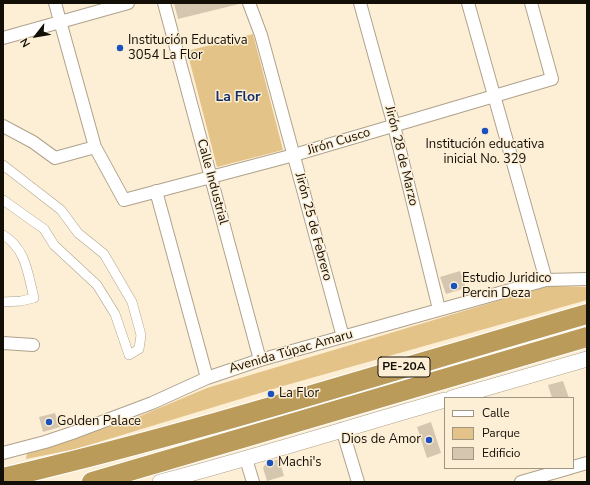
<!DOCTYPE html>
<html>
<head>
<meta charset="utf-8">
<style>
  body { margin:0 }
  #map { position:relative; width:590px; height:485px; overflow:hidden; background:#fdefd6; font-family:"Nunito Sans",sans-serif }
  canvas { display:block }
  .frame { position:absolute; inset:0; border:4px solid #130e06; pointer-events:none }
  .legend { position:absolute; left:444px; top:397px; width:130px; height:72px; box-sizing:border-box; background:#fdefd6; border:1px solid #9f9583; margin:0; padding:5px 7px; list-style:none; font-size:12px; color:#130e06 }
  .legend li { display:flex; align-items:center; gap:8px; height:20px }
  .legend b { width:20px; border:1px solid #9f9583 }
  .north { position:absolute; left:16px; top:16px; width:40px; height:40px; -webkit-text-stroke:3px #fdefd6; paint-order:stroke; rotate:239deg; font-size:11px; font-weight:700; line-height:16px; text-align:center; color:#130e06 }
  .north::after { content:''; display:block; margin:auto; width:14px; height:18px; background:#130e06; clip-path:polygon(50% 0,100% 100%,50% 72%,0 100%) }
</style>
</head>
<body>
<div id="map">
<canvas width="590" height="485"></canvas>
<div class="frame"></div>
<ul class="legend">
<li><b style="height:5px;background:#fff"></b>Calle</li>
<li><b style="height:11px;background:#e3c388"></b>Parque</li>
<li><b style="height:11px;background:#d5c7af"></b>Edificio</li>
</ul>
<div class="north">N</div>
</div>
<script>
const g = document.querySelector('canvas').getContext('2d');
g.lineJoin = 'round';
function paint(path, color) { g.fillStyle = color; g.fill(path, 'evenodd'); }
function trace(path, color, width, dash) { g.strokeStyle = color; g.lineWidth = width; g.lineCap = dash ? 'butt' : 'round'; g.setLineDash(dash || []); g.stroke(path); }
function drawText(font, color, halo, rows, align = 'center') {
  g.font = font + ' "Nunito Sans",sans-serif'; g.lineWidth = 3; g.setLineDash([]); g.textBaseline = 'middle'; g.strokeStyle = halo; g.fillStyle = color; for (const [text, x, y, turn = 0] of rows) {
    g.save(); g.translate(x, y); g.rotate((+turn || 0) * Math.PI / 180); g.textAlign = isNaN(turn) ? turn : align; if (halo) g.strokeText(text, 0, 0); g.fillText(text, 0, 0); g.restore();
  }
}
paint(new Path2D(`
  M 253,34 L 283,150 L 217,167 L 187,51 Z
  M 547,286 L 587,287 L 587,300 L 283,386 L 76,449 L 26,459 L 27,452 L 133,419 L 207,388 Z`), '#e3c388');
paint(new Path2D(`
  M 174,3 L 239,3 L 239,4 L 178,19 Z
  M 460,271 L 466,288 L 446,294 L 440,277 Z
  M 563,381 L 569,398 L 552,398 L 548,385 Z
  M 55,413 L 60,427 L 43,432 L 39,417 Z
  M 431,422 L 441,453 L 427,458 L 417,427 Z
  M 279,459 L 284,476 L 267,481 L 263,468 L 266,463 Z`), '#d5c7af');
const pedestrian = new Path2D(`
  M 3,165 L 61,210 L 78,233 L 104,254 L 132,302 L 141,335 L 139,349 L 129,355 L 115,314 L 97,285 L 54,245 L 44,229 L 3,200
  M 3,235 C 26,248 28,275 34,298 L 21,301 L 3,302`);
const minor = new Path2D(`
  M 55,3 L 95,147 L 124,200 L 294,155 L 552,79 L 531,3
  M 164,3 L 260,360
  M 249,3 L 261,35 L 343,337
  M 360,3 L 394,126 L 439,309
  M 468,3 L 546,280
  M 3,38 L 128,3
  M 3,126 L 33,142 L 55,158 L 95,147
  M 156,191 L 207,378
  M 3,343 L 33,345
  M 342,429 L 358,482
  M 3,453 L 45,442 L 75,432 L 152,403 L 207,378 L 260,360 L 546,280 L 587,279
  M 246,459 L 253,482
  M 573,467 L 587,463
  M 521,482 L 570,468`);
const tertiary = new Path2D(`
  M 452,398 L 587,359
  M 160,482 C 256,457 350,427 445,400`);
const trunk = new Path2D(`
  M 3,478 C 200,432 393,370 587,314
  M 92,482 L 587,337`);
trace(pedestrian, '#afa28b', 10);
trace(minor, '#afa28b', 14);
trace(tertiary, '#afa28b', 16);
trace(trunk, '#fff', 22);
trace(pedestrian, '#fff', 9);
trace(minor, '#fff', 12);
trace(tertiary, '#fff', 15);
trace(trunk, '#ba9b5a', 20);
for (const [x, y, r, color] of [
  [120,48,4,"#1a51bd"],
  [485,131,4,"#1a51bd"],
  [454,286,4,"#1a51bd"],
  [271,394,4,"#1a51bd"],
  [49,422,4,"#1a51bd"],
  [429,440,4,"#1a51bd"],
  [270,463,4,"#1a51bd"]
]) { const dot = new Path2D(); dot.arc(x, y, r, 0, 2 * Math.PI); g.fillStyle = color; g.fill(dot); trace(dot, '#fdefd6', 1.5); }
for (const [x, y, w] of [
  [404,367,52]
]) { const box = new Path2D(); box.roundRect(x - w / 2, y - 10, w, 20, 3); g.fillStyle = '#fdefd6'; g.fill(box); trace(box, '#130e06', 1); }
drawText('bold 12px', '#130e06', null, [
  ["PE-20A",404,367]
]);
drawText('13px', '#130e06', '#fdefd6', [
  ["Institución Educativa",128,41],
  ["3054 La Flor",128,56],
  ["Institución educativa",485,145,"center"],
  ["inicial No. 329",485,160,"center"],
  ["Estudio Juridico",462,279],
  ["Percin Deza",462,294],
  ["La Flor",279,394],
  ["Golden Palace",57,422],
  ["Dios de Amor",421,440,"right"],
  ["Machi's",278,463]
], 'left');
drawText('13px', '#130e06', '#fdefd6', [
  ["Jirón Cusco",339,142,-17],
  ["Jirón 28 de Marzo",401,156,76],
  ["Calle Industrial",212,182,75],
  ["Jirón 25 de Febrero",313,227,75],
  ["Avenida Túpac Amaru",291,352,-16]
]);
drawText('bold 14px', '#153065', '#fdefd6', [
  ["La Flor",238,98]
]);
</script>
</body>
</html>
